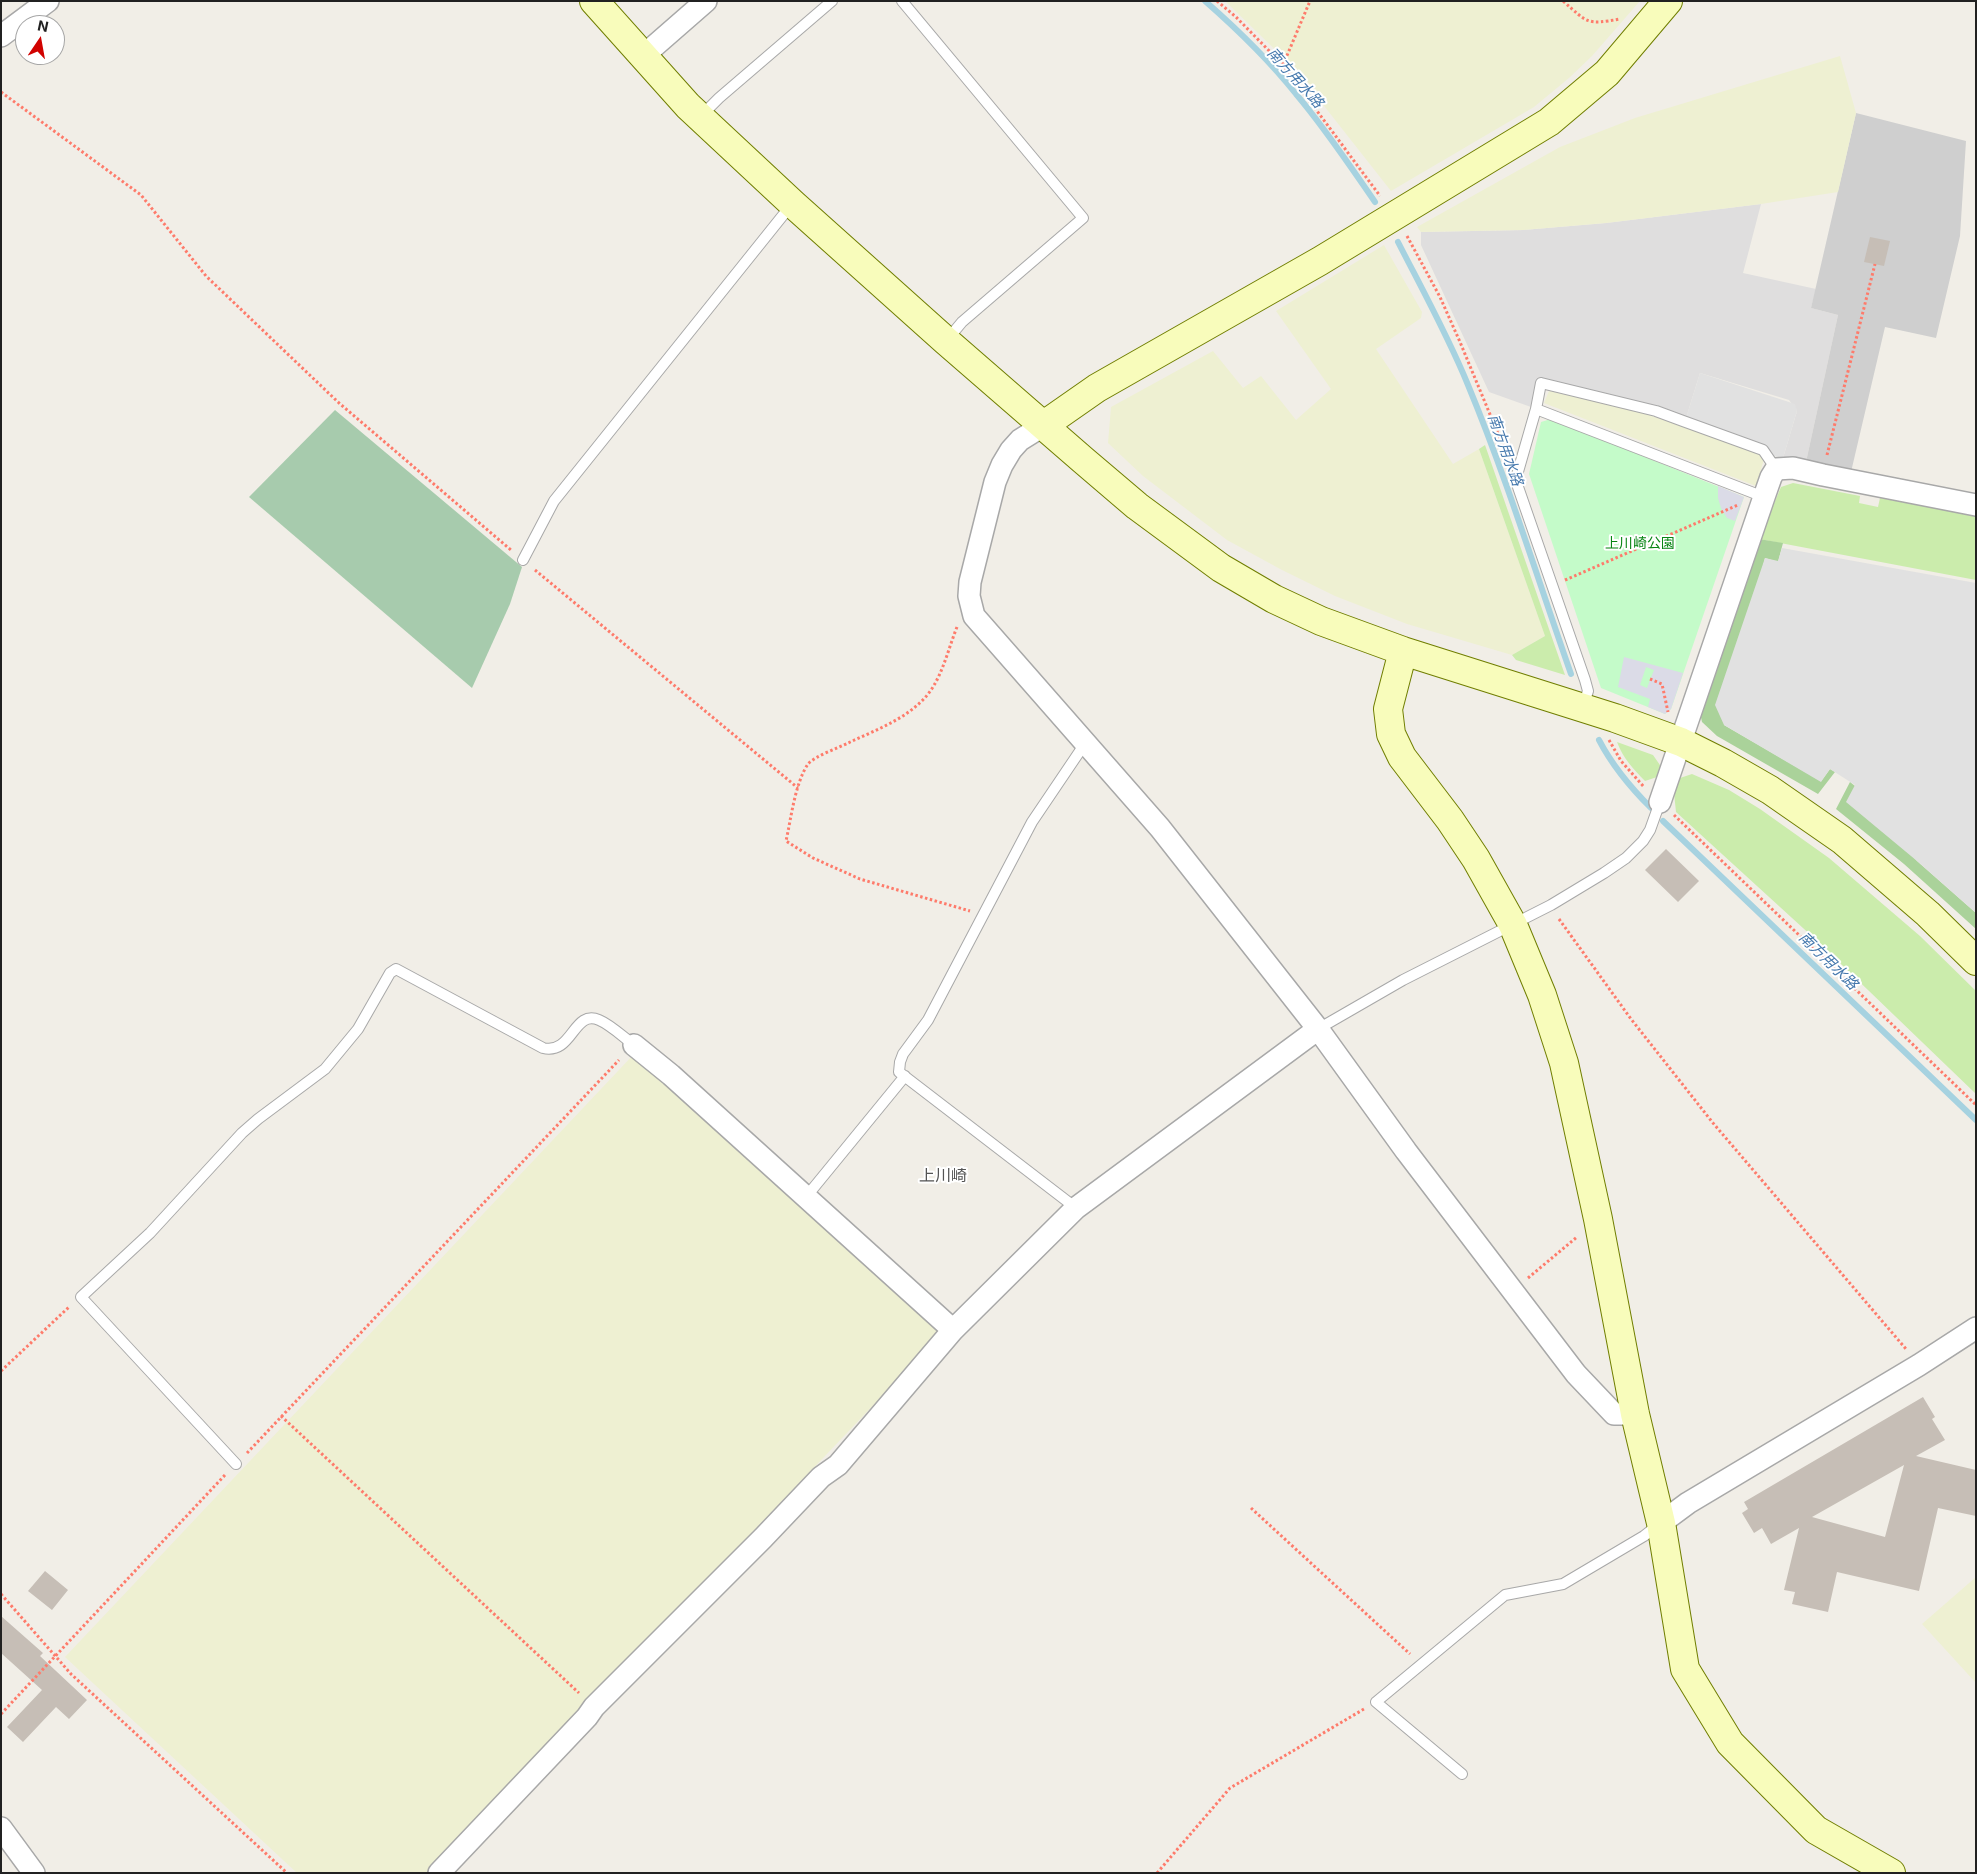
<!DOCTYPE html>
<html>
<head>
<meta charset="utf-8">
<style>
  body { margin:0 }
  #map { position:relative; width:1977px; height:1874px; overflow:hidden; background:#f1eee7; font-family:Inter,sans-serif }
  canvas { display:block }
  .frame { position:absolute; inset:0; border:2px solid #212121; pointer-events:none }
  .north { position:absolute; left:15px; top:15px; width:50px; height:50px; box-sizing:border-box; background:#fff; border:1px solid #a6a6a6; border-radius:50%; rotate:12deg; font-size:14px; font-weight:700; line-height:20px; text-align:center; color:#212121 }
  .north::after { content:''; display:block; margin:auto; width:18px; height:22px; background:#d10200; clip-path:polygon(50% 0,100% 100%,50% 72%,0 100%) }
</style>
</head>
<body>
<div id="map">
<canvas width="1977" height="1874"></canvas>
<div class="frame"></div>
<div class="north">N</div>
</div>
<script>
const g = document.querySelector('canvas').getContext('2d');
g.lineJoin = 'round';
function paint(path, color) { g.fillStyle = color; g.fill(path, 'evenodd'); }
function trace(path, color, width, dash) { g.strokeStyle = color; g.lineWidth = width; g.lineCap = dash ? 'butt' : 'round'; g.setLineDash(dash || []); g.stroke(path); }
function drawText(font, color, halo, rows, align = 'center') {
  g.font = font + ' Inter,"Noto Sans JP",sans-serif'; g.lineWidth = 4; g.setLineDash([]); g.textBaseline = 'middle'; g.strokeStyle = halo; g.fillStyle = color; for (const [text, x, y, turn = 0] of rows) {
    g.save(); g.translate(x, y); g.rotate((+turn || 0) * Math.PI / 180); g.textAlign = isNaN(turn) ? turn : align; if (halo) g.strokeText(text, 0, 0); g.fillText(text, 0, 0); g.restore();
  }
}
paint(new Path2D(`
  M 1761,204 L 1743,273 L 1816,289 L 1811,308 L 1838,315 L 1806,462 L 1783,458 L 1797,411 L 1789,400 L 1700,373 L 1686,418 L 1659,406 L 1594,392 L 1539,377 L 1531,407 L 1489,392 L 1421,245 L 1421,232 L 1523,230 L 1606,223 Z`), '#dfdede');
paint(new Path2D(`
  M 1856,113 L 1966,141 L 1960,236 L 1936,338 L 1885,327 L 1851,472 L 1806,462 L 1838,315 L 1811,308 Z`), '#cfcfcf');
paint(new Path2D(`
  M 1225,1 L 1640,1 L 1592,56 L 1569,78 L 1534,107 L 1391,191 L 1295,69 Z
  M 1840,56 L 1856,113 L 1838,192 L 1761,204 L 1606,223 L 1523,230 L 1421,232 L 1417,227 L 1560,147 L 1635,118 Z
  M 1384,245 L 1422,312 L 1421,318 L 1376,349 L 1453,464 L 1479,449 L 1545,636 L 1512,655 L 1407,624 L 1335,596 L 1282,570 L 1227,540 L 1143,476 L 1108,443 L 1111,407 L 1213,351 L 1243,388 L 1261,376 L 1296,420 L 1331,389 L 1276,311 Z
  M 1549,391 L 1638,411 L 1760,454 L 1764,459 L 1756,486 L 1544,403 Z
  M 634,1054 L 944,1331 L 428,1873 L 297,1873 L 65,1657 Z
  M 1976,1577 L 1976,1683 L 1922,1624 Z`), '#eef0d2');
paint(new Path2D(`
  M 1485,445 L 1565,675 L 1516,660 L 1512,655 L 1545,636 L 1479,449 Z
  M 1793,483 L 1860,496 L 1859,503 L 1878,507 L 1880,498 L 1976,516 L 1976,580 L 1759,539 L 1781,487 Z
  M 1617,742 L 1653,755 L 1662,768 L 1660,776 L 1645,781 C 1633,769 1623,758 1617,742 Z
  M 1692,774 L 1729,790 L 1760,809 L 1829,858 L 1920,936 L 1976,991 L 1976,1094 L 1815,939 L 1676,812 L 1674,793 L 1680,778 Z`), '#cbecac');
paint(new Path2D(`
  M 1759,539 L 1783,543 L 1778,562 L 1765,558 L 1724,725 L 1821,781 L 1830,769 L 1835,772 L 1818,794 L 1717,736 L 1702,722 L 1700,713 Z
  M 1850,782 L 1855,786 L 1917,861 L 1976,913 L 1976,929 L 1904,864 L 1836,809 Z`), '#aad29a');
paint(new Path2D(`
  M 335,410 L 522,567 L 510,604 L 472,688 L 249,497 Z`), '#a7cbad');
paint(new Path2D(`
  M 1551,419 L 1744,497 L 1671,709 L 1665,714 L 1601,688 L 1529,474 L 1541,422 Z`), '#c4fbc9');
paint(new Path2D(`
  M 1700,373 L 1795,404 L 1797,411 L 1783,458 L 1773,456 L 1686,418 Z
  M 1782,548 L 1976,583 L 1976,913 L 1917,861 L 1846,802 L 1855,785 L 1830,769 L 1821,782 L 1724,725 L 1715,705 L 1765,558 L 1778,561 Z`), '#e1e1e1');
paint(new Path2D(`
  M 1718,486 L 1744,497 L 1735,521 L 1727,518 L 1721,508 L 1718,498 Z
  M 1624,657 L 1683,673 L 1671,709 L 1665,714 L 1648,707 L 1650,699 L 1618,687 ZM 1646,667 L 1654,670 L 1647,688 L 1640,685 Z`), '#dbdbe7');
trace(new Path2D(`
  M 1205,1 C 1237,29 1269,60 1296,94 C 1325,128 1350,166 1375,202
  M 1398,242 C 1422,289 1448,336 1468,385 C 1507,479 1537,577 1571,674
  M 1599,740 C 1613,767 1630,787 1651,808
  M 1663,821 L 1976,1120`), '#a6d2e0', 6);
paint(new Path2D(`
  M 1870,237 L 1890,241 L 1884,266 L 1864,262 Z
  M 1666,849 L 1699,881 L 1678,902 L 1645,870 Z
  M 1923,1397 L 1935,1417 L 1932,1419 L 1945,1440 L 1916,1456 L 1976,1470 L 1976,1516 L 1938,1508 L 1919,1591 L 1837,1572 L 1828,1612 L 1792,1604 L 1795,1592 L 1784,1590 L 1799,1528 L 1771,1544 L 1762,1528 L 1754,1533 L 1742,1513 L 1748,1509 L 1744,1502 ZM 1904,1465 L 1885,1537 L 1812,1517 Z
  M 45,1571 L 68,1590 L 52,1610 L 28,1591 Z
  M 1,1616 L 43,1653 L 40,1656 L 87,1700 L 69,1719 L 56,1707 L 23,1742 L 7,1727 L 42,1690 L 1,1653 Z`), '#c6beb6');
const lane = new Path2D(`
  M 902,1 L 1083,218 L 962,322 L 947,340
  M 701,116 L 719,98 L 832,1
  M 1536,409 L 1764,497
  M 523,560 L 554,501 L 792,204
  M 1583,706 L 1588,691 L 1585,680 L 1518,487 L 1517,475 L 1536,409 L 1541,383 L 1656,411 L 1683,421 L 1763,450 L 1776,469
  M 1318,1029 L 1403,980 L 1551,905 L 1604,873 L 1626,858 L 1643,841 L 1650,830 L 1660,802
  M 806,1197 L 905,1076
  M 1076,1208 L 899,1072 L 900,1062 L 903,1054 L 928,1020 L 1032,822 L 1086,742
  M 236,1464 L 81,1297 L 150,1233 L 242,1133 L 258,1119 L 325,1069 L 358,1029 L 390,973 L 396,969 L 543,1048 C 573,1055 573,1009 599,1020 C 611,1025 623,1037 634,1045
  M 1462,1774 L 1376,1702 L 1505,1595 L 1563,1584 L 1644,1536 L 1658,1525`);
const street = new Path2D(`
  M 1,36 L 48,1
  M 643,56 L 706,1
  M 1044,425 L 1020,440 L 1011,450 L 1002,465 L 995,482 L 970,582 L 969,596 L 974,616 L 1160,828 L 1318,1029 L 1406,1151 L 1576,1374 L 1614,1414 L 1635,1414
  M 1660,802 L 1764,497 L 1771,477 L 1776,469 L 1793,468 L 1823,475 L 1976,505
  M 634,1045 L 671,1075 L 953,1330
  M 1661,1523 L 1688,1503 L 1919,1365 L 1976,1328
  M 1,1828 L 34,1873
  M 439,1873 L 587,1717 L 594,1707 L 763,1538 L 821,1477 L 838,1465 L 953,1330 L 1076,1208 L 1318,1029`);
const secondary = new Path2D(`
  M 594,1 L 688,106 L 793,204 L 946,341 L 1083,460 L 1137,506 L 1221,568 L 1274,599 L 1321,621 L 1403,651 L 1615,718 L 1681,742 L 1723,763 L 1770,790 L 1842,840 L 1928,914 L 1976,961
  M 1044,425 L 1097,388 L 1320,261 L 1549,122 L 1607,73 L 1668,1
  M 1403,651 L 1388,709 L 1391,734 L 1402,757 L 1450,820 L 1476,859 L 1513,925 L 1542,995 L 1564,1063 L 1598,1219 L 1635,1414 L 1661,1523 L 1685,1669 L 1730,1743 L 1816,1830 L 1891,1873`);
trace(lane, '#a8a8a8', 12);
trace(street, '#a8a8a8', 24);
trace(secondary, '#707e01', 30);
trace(new Path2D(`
  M 1217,1 L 1236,17 L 1283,65 L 1380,196
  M 1563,1 C 1588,23 1586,25 1620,19
  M 1283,65 L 1310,1
  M 1,92 L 141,195 L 206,276 L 339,403 L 511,550
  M 1407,236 L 1440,297 L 1460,342 L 1506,453
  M 1827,455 L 1875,264
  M 535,570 L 798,788
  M 1565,580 L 1738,505
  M 957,627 C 949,647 944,669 933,687 C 915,716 878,729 848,743 C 838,748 815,756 808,764 C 795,783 791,819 786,841 L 813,858 L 860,879 L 970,911
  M 1650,679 L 1662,684 L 1668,712
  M 1609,740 L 1621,761 L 1644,787
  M 1674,815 L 1976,1105
  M 1559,919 L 1631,1019 L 1713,1123 L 1906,1349
  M 1528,1278 L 1577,1237
  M 1,1371 L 69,1307
  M 281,1416 L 579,1693
  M 247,1453 L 619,1060
  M 1251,1508 L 1410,1654
  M 1,1594 L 71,1674 L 287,1873
  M 1,1714 L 225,1475
  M 1157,1873 L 1230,1788 L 1364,1709`), '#fe7b6b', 3, [2.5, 2.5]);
trace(lane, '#fff', 10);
trace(street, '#fff', 21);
trace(secondary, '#f8fcbb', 28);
drawText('14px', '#088513', '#fff', [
  ["上川崎公園",1640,544]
]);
drawText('italic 15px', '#4679ad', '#fff', [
  ["南方用水路",1295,78,48],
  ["南方用水路",1505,450,70],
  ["南方用水路",1828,961,44]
]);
drawText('16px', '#545454', '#fff', [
  ["上川崎",943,1176]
]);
</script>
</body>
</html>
